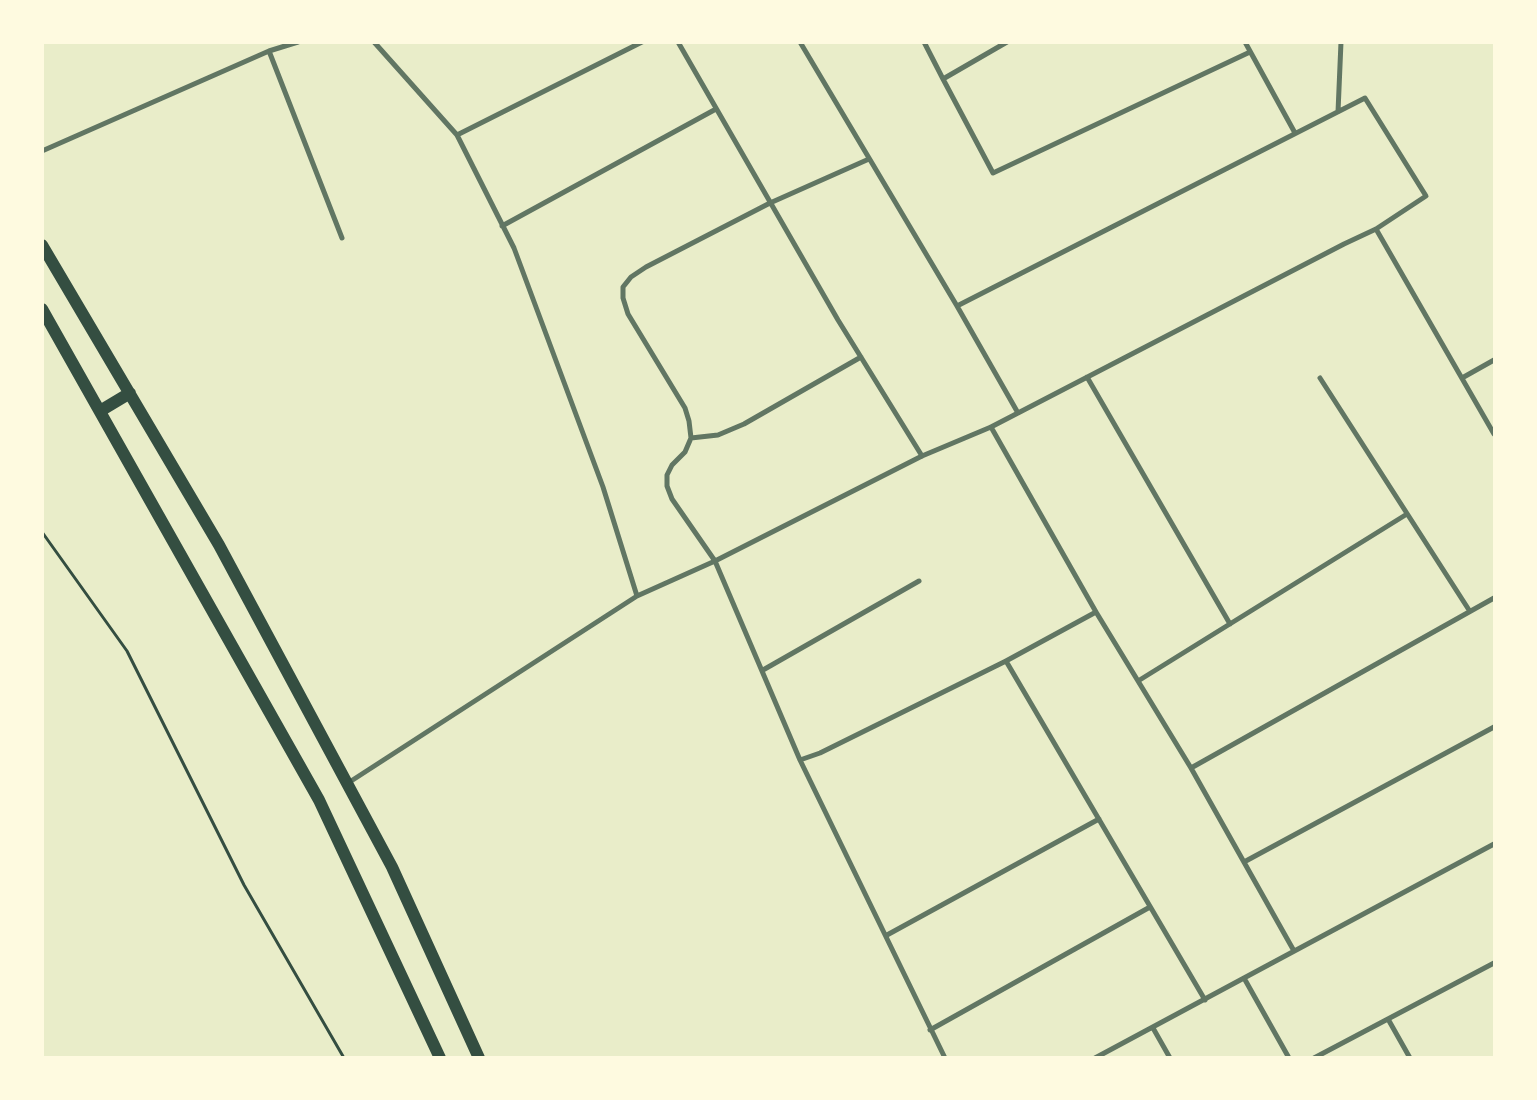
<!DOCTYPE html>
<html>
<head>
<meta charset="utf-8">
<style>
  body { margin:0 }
  #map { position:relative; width:1537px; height:1100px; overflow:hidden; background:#e9edc9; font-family:Cabin,sans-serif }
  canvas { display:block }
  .frame { position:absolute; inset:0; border:44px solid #fefae0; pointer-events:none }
</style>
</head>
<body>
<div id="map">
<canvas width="1537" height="1100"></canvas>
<div class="frame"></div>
</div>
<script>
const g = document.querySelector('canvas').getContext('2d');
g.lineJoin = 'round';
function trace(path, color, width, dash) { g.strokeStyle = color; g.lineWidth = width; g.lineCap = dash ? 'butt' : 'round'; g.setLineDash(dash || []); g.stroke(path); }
trace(new Path2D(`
  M 42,532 L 127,651 L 244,885 L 344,1058`), '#344e41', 3);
trace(new Path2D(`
  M 678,42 L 838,320 L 922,456
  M 924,42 L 943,79
  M 1007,42 L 943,79 L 993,173 L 1250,52
  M 1245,42 L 1295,133
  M 269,51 L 342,238
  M 1338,112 L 1341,42
  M 457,135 L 642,42
  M 42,151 L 269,51 L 298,42
  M 869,159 L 770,203 L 646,267 L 631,277 L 623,287 L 623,298 L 628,314 L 685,408 L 689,421 L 691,438 L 685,452 L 672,465 L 667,475 L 667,486 L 672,499 L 715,561 L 800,760 L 820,753 L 1006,661 L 1096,612
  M 502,226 L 716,109
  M 1376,229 L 1494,434
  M 957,306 L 1018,413
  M 1087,377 L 1230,624
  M 1320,378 L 1469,610
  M 1462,378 L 1494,360
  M 991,427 L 1096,612 L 1191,768 L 1494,598
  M 691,438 L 718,435 L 744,424 L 861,357
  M 637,596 L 715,561 L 922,456 L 991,427 L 1344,244 L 1376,229 L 1426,196 L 1365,98 L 957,306 L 800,42
  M 1006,661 L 1205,1000
  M 763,670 L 919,581
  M 1138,681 L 1407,514
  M 800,760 L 945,1058
  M 1191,768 L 1294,951
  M 348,783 L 637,596 L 603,487 L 514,248 L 457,135 L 374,42
  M 1244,862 L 1494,727
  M 887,935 L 1099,819
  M 1244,978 L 1494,844
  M 1388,1019 L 1410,1058
  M 1153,1028 L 1170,1058
  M 930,1030 L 1150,907
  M 1095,1058 L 1244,978 L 1289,1058
  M 1314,1058 L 1494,963`), '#617663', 5);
trace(new Path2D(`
  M 42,245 L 219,545 L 392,867 L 479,1058
  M 42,309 L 319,800 L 440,1058
  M 100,411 L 130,393`), '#344e41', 12);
</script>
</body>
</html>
